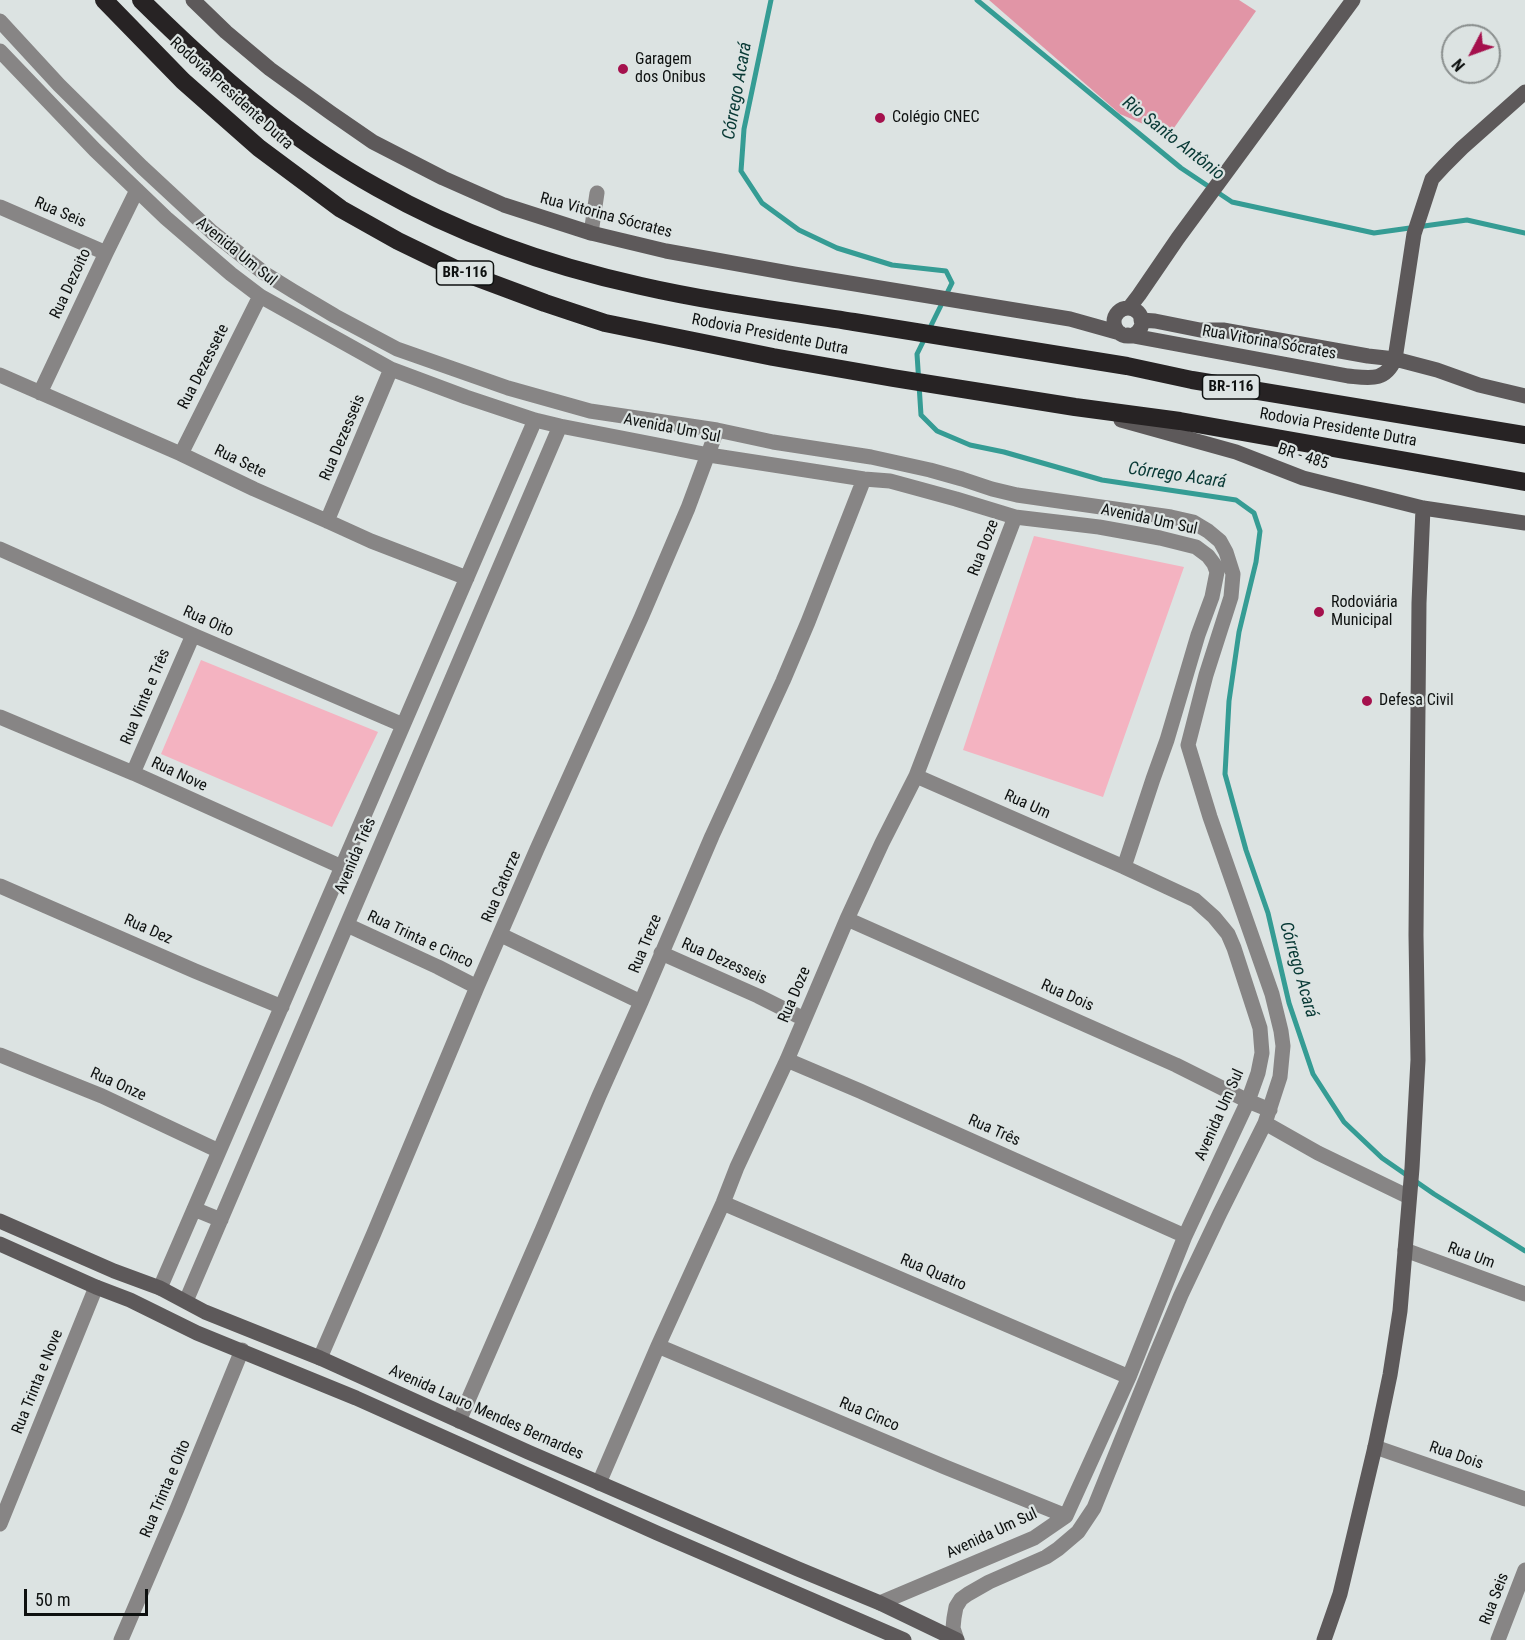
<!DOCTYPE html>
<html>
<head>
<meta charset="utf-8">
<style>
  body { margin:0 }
  #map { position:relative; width:1525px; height:1640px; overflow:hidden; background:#dce3e2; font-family:"Roboto Condensed",sans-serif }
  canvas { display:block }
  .north { position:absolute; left:1441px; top:24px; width:60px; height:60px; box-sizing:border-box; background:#dce3e2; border:2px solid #8a8f8e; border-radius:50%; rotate:229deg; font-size:16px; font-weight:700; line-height:24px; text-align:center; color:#0e1110 }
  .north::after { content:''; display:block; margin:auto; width:21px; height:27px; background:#a5114d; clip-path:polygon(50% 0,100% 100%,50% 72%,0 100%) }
  .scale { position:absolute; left:24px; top:1589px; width:124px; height:27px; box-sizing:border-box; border:3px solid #0e1110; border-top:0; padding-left:8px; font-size:18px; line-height:21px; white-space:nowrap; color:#0e1110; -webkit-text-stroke:4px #dce3e2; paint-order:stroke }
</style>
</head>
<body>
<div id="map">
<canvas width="1525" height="1640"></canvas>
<div class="north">N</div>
<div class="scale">50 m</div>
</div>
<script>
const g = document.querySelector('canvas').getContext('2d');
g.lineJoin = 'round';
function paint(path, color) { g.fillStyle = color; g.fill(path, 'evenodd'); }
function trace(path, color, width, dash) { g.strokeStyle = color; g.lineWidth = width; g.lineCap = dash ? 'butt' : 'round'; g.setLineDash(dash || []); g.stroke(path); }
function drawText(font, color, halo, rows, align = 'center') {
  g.font = font + ' "Roboto Condensed",sans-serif'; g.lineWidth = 4.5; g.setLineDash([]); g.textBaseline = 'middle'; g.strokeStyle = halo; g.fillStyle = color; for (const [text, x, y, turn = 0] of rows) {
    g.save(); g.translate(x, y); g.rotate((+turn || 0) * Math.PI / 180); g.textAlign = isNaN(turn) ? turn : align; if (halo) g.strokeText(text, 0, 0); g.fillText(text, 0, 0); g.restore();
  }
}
paint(new Path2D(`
  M 1034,536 L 1184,567 L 1103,797 L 963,750 Z
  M 201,660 L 378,732 L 332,827 L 161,754 Z`), '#f4b3c1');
paint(new Path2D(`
  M 989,0 L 1239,0 L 1256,11 L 1169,135 L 1120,114 Z`), '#e195a6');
trace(new Path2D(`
  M 771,0 L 744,129 L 741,171 L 762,203 L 799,230 L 837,248 L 892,265 L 946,271 L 952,283 L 917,354 L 921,415 L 937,431 L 970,445 L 1004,452 L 1102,480 L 1236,500 L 1254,513 L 1260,531 L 1256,562 L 1239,632 L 1229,701 L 1225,774 L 1246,850 L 1268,913 L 1289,1003 L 1313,1074 L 1344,1122 L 1382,1158 L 1434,1194 L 1525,1251
  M 977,0 L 1181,168 L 1232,202 L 1374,233 L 1467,220 L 1525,233`), '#359c94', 5);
trace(new Path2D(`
  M 0,21 L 59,85 L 142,167 L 212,232 L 264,273 L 293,291 L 335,316 L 397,349 L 508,388 L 590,411 L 717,430 L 773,442 L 871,457 L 930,470 L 962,479 L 992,489 L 1017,495 L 1171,517 L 1193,522 L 1208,531 L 1220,541 L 1226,552 L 1233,574 L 1231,597 L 1206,675 L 1188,745 L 1210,817 L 1272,994 L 1281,1031 L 1283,1046 L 1280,1077 L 1265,1123 L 1220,1213 L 1181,1295 L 1155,1357 L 1094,1508 L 1078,1532 L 1058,1549 L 1046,1557 L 989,1582 L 968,1594 L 961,1599 L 956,1607 L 954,1618 L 953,1628 L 957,1640
  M 0,51 L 95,150 L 166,218 L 231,274 L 260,296 L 391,369 L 466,397 L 535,420 L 560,426 L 709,455 L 864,479 L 890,481 L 956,499 L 1015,517 L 1099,527 L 1160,538 L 1196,547 L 1208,556 L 1214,564 L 1217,572 L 1212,597 L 1198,635 L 1167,740 L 1153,779 L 1124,867 L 1195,900 L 1214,917 L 1228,934 L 1234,948 L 1260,1028 L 1262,1053 L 1258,1073 L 1248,1101 L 1185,1236 L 1129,1377 L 1066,1516 L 1034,1538 L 880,1603
  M 0,207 L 106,253
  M 591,233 L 597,193
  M 0,375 L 181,454 L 254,489 L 327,521 L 371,541 L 467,578
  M 40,393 L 106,253 L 137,190
  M 181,454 L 260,296
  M 327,521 L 391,369
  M 0,549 L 193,635 L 403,725
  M 0,717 L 133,773 L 342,867
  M 133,773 L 193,635
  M 916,776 L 1124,867
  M 0,886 L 195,971 L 282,1007
  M 847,919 L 1176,1065 L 1248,1101 L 1270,1110
  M 347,925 L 438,967 L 477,987
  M 501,935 L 641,1002
  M 661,953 L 758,996 L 804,1019
  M 0,1055 L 102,1096 L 219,1151
  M 787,1060 L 860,1091 L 1185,1236
  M 1265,1123 L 1318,1153 L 1409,1197
  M 723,1203 L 1129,1377
  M 194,1209 L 221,1220
  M 1405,1250 L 1525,1294
  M 160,1288 L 535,420
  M 186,1301 L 560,426
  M 658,1346 L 945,1467 L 1066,1516
  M 320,1358 L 374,1233 L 477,987 L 537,849 L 641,618 L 688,508 L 717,430
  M 459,1421 L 543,1228 L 599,1096 L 641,1002 L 712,836 L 783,681 L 808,622 L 864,479
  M 1375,1447 L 1525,1499
  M 599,1483 L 658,1346 L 723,1203 L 737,1167 L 787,1060 L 847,919 L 882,843 L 916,776 L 1015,517
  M 0,1524 L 96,1287
  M 121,1640 L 177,1509 L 242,1350
  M 1498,1640 L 1525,1570`), '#878585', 15);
trace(new Path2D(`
  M 193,0 L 226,32 L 270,69 L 331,113 L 373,142 L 443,178 L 504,205 L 591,233 L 666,251 L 794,274 L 1070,319 L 1120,333
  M 1129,308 L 1139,295 L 1178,238 L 1353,0
  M1114 322a14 14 0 1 1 28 0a14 14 0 1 1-28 0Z
  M 1141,320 L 1155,321 L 1200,330 L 1223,330 L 1368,356 L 1395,359 L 1437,370 L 1479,385 L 1525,396
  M 1128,335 L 1348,376 C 1370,378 1385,382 1395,359 L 1414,234 L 1432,179 L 1444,166 L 1462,148 L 1525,92
  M 1121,420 L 1236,452 L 1303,478 L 1423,508 L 1525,523
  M 0,1221 L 114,1271 L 160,1288 L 205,1312 L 320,1358 L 528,1452 L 798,1569 L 880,1603 L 957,1640
  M 0,1244 L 96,1287 L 130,1300 L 197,1333 L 356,1398 L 657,1533 L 904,1640
  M 1324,1640 L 1340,1594 L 1375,1447 L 1390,1375 L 1400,1311 L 1412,1168 L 1418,1060 L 1416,935 L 1417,812 L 1419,603 L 1423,508`), '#5d595a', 15);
trace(new Path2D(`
  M 104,0 L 183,81 L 259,148 L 341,209 L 398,241 L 462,272 L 545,303 L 605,323 L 773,357 L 893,378 L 1075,407 L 1180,421 L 1525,482
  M 141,0 C 213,71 289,139 378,188 C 459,234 550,266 641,286 C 711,302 783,311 854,322 C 945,337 1036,352 1127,366 L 1192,380 L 1525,435`), '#272324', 18);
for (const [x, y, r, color] of [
  [623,69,6,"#a5114d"],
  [880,118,6,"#a5114d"],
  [1319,612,6,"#a5114d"],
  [1367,701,6,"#a5114d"]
]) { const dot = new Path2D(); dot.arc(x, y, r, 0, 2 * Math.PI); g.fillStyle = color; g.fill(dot); trace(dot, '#dce3e2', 2); }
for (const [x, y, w] of [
  [465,273,57],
  [1231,387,57]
]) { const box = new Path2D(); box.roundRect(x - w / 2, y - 12, w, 24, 4.5); g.fillStyle = '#dce3e2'; g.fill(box); trace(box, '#0e1110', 1.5); }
drawText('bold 15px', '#0e1110', null, [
  ["BR-116",465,273],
  ["BR-116",1231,387]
]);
drawText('16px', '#0e1110', '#dce3e2', [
  ["Garagem",635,60],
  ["dos Onibus",635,78],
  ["Colégio CNEC",892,118],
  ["Rodoviária",1331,603],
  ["Municipal",1331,621],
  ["Defesa Civil",1379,701]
], 'left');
drawText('16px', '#0e1110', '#dce3e2', [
  ["Rodovia Presidente Dutra",231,94,42],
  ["Rua Seis",60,213,23],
  ["Rua Vitorina Sócrates",606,216,15],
  ["Avenida Um Sul",236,252,39],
  ["Rua Dezoito",71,284,-65],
  ["Rodovia Presidente Dutra",770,335,11],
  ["Rua Vitorina Sócrates",1269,343,10],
  ["Rua Dezessete",204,367,-63],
  ["Rodovia Presidente Dutra",1338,428,10],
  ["Avenida Um Sul",672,429,11],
  ["Rua Dezesseis",343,438,-67],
  ["BR - 485",1303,457,18],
  ["Rua Sete",240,462,26],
  ["Avenida Um Sul",1149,520,12],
  ["Rua Doze",984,548,-69],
  ["Rua Oito",208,622,24],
  ["Rua Vinte e Três",146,697,-67],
  ["Rua Nove",179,775,25],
  ["Rua Um",1027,805,24],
  ["Avenida Três",356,856,-67],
  ["Rua Catorze",502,887,-67],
  ["Rua Dez",148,930,24],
  ["Rua Trinta e Cinco",420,940,25],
  ["Rua Treze",646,944,-68],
  ["Rua Dezesseis",724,962,24],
  ["Rua Doze",795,995,-67],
  ["Rua Dois",1067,996,24],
  ["Rua Onze",118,1085,24],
  ["Avenida Um Sul",1220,1115,-66],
  ["Rua Três",994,1131,24],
  ["Rua Um",1471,1256,20],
  ["Rua Quatro",933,1273,23],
  ["Rua Trinta e Nove",38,1382,-68],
  ["Avenida Lauro Mendes Bernardes",486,1413,24],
  ["Rua Cinco",869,1415,23],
  ["Rua Dois",1456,1456,19],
  ["Rua Trinta e Oito",166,1489,-67],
  ["Avenida Um Sul",992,1534,-25],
  ["Rua Seis",1495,1599,-69]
]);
drawText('italic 18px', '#083935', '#dce3e2', [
  ["Córrego Acará",738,91,-80],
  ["Rio Santo Antônio",1173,139,38],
  ["Córrego Acará",1177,476,8],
  ["Córrego Acará",1298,970,74]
]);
</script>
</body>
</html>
